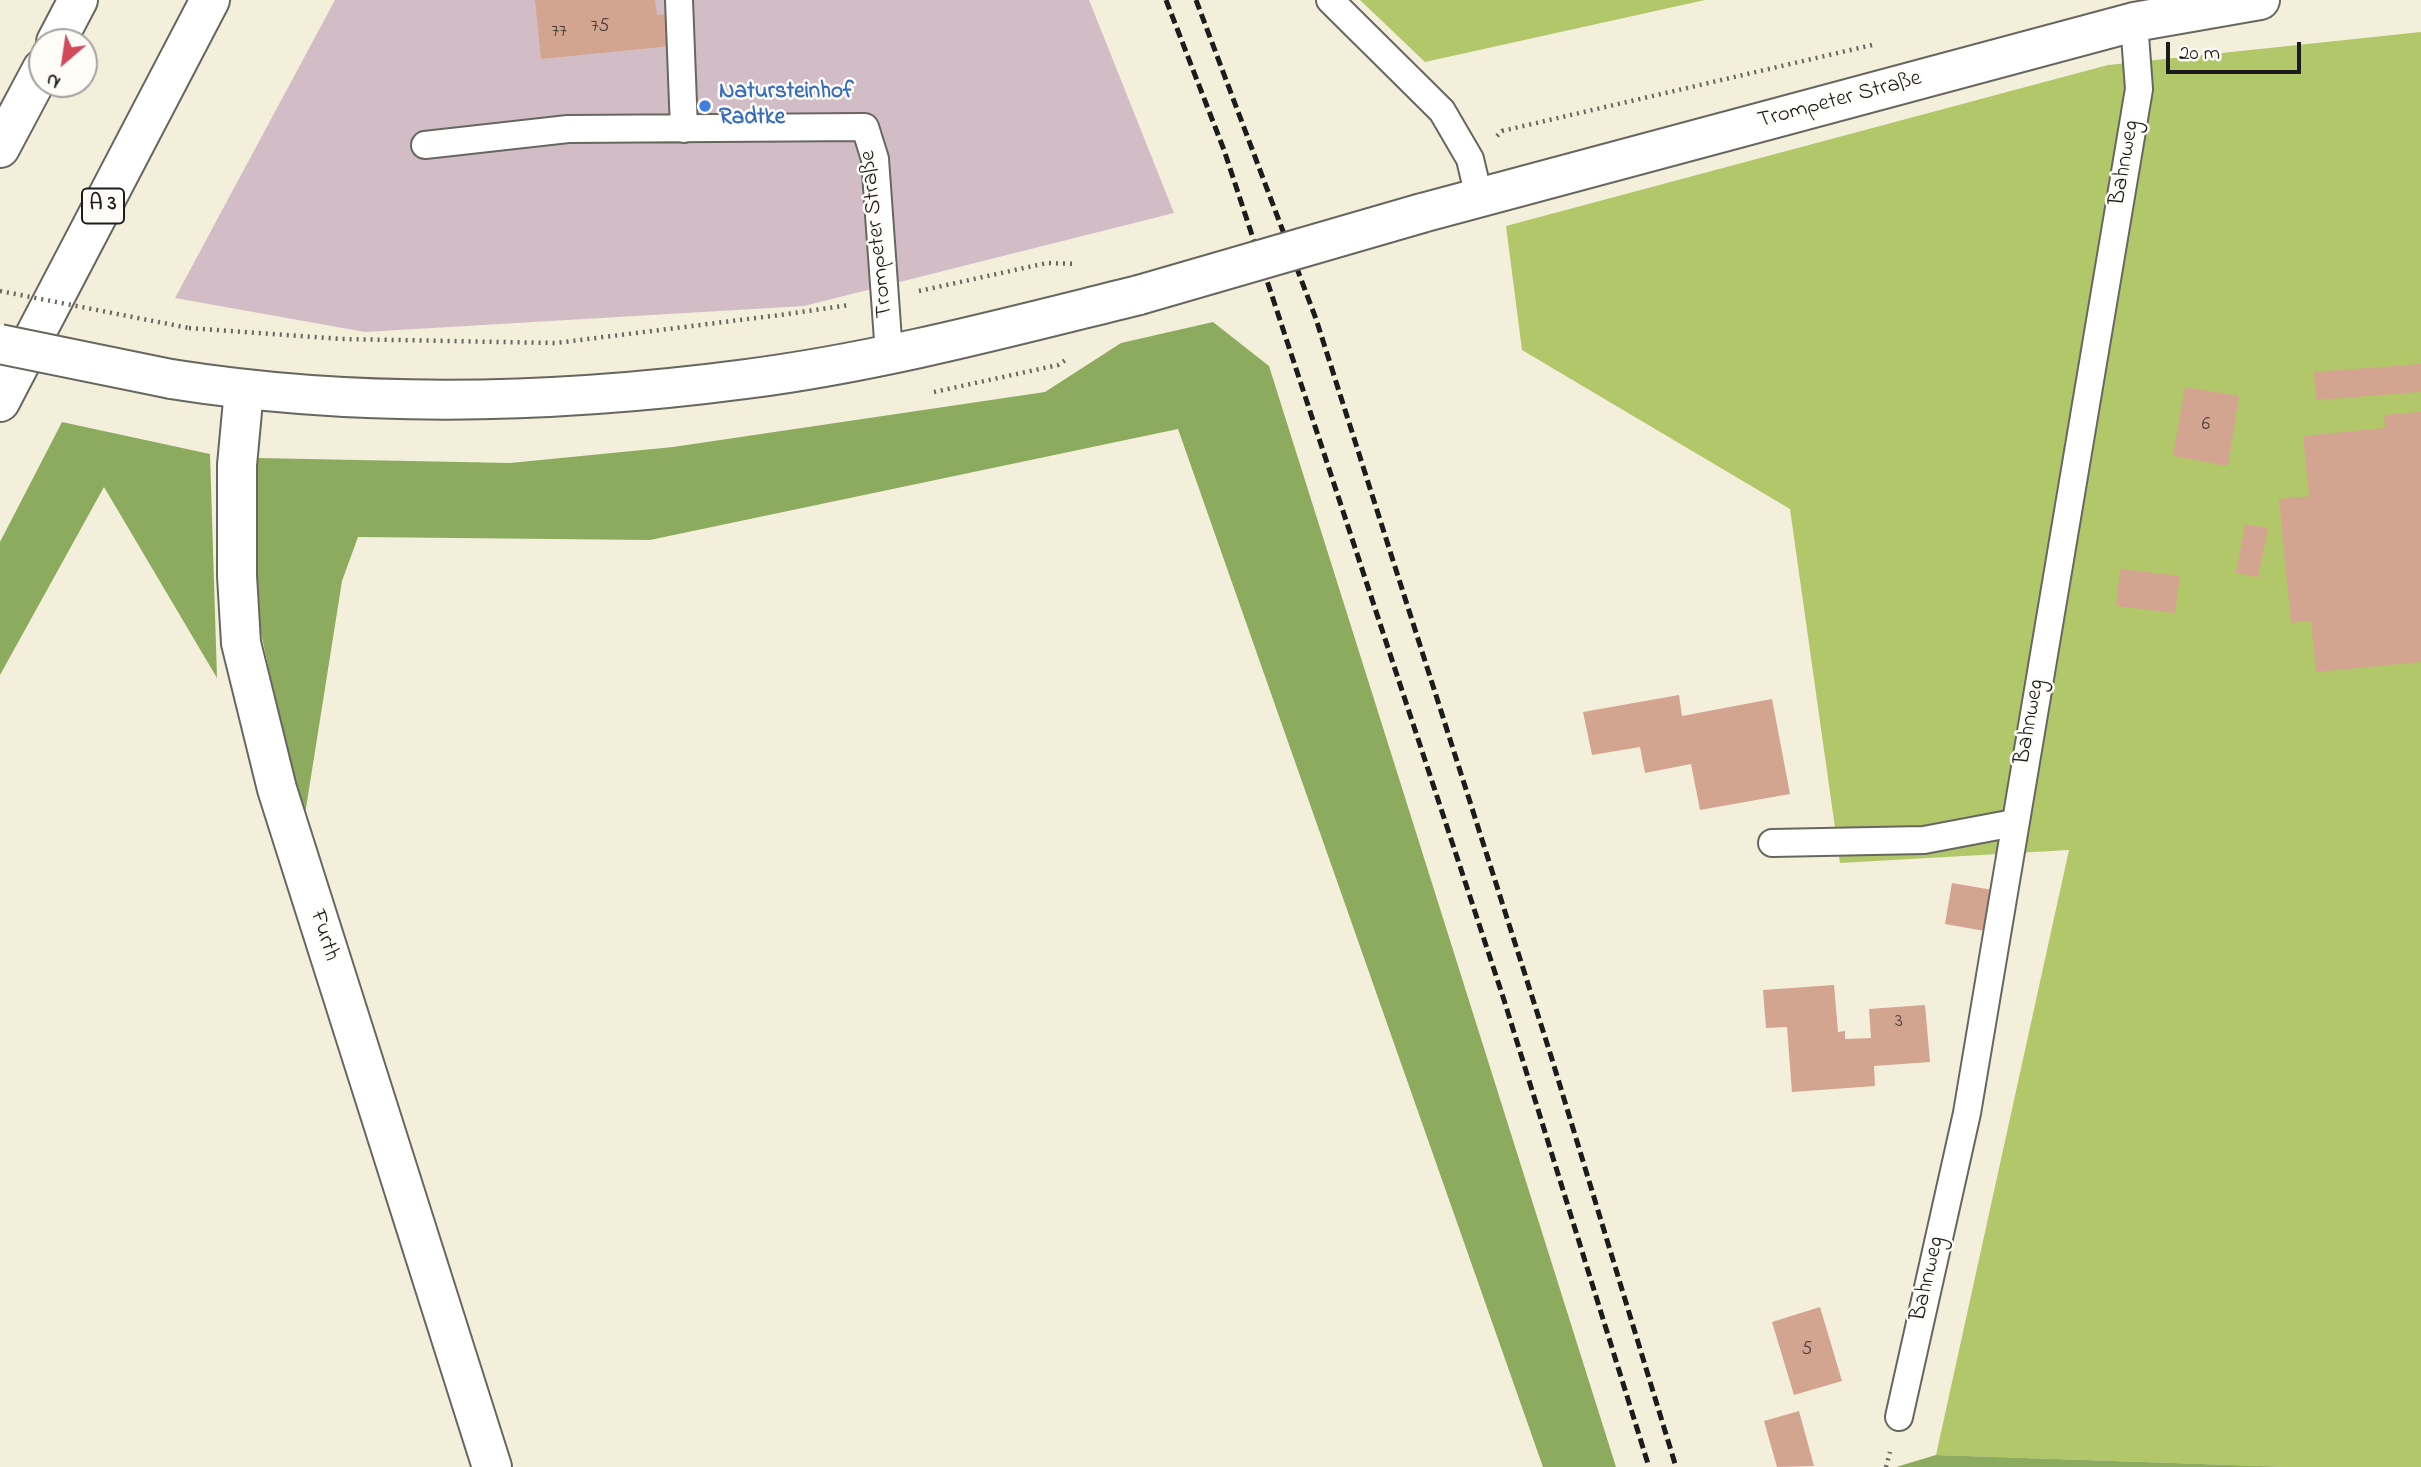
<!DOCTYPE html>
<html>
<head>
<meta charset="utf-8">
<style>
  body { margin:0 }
  #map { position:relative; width:2421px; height:1467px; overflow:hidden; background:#f3efdb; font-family:"Indie Flower",sans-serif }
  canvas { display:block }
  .north { position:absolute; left:28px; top:28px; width:70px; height:70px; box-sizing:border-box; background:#fdfcf7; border:2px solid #a3a29f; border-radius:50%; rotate:209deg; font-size:19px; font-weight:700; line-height:28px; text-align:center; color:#1c1c1c }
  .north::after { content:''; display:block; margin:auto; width:24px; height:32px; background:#d1495b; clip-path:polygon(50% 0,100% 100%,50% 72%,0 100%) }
  .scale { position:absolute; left:2166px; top:42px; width:135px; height:32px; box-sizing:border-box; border:4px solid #1c1c1c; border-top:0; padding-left:9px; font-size:21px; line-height:24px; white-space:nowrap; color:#1c1c1c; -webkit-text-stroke:5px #fdfcf7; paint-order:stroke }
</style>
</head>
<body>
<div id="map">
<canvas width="2421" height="1467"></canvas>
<div class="north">N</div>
<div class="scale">20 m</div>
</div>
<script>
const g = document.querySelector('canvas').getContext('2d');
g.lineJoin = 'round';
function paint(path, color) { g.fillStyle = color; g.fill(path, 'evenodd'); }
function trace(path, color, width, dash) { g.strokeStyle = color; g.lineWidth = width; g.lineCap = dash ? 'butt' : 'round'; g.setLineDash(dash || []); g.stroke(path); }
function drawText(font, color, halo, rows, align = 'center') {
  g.font = font + ' "Indie Flower",sans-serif'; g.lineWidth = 5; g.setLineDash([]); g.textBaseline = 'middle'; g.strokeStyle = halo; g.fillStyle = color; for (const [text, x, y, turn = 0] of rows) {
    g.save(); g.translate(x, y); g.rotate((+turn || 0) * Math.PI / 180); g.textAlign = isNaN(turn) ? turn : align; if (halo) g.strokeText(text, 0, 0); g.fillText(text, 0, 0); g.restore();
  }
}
paint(new Path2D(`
  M 335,0 L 1089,0 L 1174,213 L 804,306 L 365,332 L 175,298 Z`), '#d2bdc7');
paint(new Path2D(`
  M 1360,0 L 1705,0 L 1425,62 Z
  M 2421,32 L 2421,1467 L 2290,1467 L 1936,1455 L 2069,850 L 1840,863 L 1790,509 L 1522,350 L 1506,226 L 2108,65 Z`), '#b2c66a');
paint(new Path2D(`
  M 1213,322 L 1269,366 L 1616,1467 L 1543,1467 L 1178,429 L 650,540 L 358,537 L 342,581 L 303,827 L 256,610 L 258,458 L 510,463 L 673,447 L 1045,392 L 1121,343 Z
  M 62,422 L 210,454 L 217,678 L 104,487 L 0,675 L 0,542 Z
  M 1936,1455 L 2290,1467 L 1896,1467 Z`), '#8dab5e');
paint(new Path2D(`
  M 535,0 L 655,0 L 657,15 L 667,14 L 671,46 L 541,59 Z
  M 2421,364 L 2421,392 L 2316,400 L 2314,372 Z
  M 2185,387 L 2239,396 L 2228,466 L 2173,456 Z
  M 2421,412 L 2421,662 L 2316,672 L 2311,621 L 2291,623 L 2279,499 L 2309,496 L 2303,436 L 2385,428 L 2384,415 Z
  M 2245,524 L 2268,528 L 2258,577 L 2236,573 Z
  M 2120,569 L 2180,576 L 2175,613 L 2116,606 Z
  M 1679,695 L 1682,716 L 1772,699 L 1790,794 L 1700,810 L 1691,764 L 1645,773 L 1640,747 L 1592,755 L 1583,712 Z
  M 1952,883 L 1993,890 L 1985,931 L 1945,924 Z
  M 1834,985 L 1838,1032 L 1845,1031 L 1845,1039 L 1871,1038 L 1869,1009 L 1925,1005 L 1930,1062 L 1874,1066 L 1875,1086 L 1792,1092 L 1787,1027 L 1766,1028 L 1763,990 Z
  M 1820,1307 L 1842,1381 L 1794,1395 L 1772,1322 Z
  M 1799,1411 L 1814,1466 L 1777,1467 L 1764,1421 Z`), '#d3a590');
const service = new Path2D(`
  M 679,0 L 684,129
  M 1330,0 L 1442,111 L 1470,159 L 1479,197
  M 425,145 L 568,129 L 865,127 L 875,159 L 889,354
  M 1772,843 L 1924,840 L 2014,823
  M 1899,1417 L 1967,1113 L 2139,89 L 2134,22`);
const minor = new Path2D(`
  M 244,390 L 237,465 L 237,576 L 241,643 L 277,789 L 492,1467`);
const secondary = new Path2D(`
  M 1422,213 L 2134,22 L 2260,0
  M 171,379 C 361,409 556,404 746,379 C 879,362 1009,327 1139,295`);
const motorway = new Path2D(`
  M 56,42 L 78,0
  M 0,148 L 42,69
  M 0,402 L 210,0`);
trace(service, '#67665f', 30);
trace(minor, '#67665f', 42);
trace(secondary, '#67665f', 42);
trace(motorway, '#67665f', 42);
trace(new Path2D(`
  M 1497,136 L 1502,131 L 1872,45
  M 919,291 L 1047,263 L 1076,264
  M 189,328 L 342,339 L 556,343 L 780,315 L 849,305
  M 934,392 L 1058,365 L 1067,359
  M 1886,1467 L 1890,1452`), '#67665f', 4.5, [2, 5]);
trace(service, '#fff', 26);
trace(minor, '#fff', 38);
trace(secondary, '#fff', 38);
trace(motorway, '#fff', 38);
trace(new Path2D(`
  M 1166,0 L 1224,150 L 1504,1000 L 1649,1467
  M 1196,0 L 1316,319 L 1551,1056 L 1676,1467`), '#1c1c1c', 5, [10, 5]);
const secondaryBridge = new Path2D(`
  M 1139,295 L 1422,213
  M 0,344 L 171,379`);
trace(secondaryBridge, '#67665f', 42, []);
trace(new Path2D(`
  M 0,291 L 189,328`), '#67665f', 4.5, [2, 5]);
trace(secondaryBridge, '#fff', 38);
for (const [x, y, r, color] of [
  [705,106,7,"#3f7fe0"]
]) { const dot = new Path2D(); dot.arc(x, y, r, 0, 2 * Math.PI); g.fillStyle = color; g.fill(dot); trace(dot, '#fdfcf7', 2.5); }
drawText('19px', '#4a3e39', null, [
  ["75",600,28],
  ["77",559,33],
  ["6",2206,426],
  ["3",1899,1023],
  ["5",1807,1351]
]);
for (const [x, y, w] of [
  [103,206,42]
]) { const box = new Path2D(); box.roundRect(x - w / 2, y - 17.5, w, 35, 5); g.fillStyle = '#fdfcf7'; g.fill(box); trace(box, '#1c1c1c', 2); }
drawText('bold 21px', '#1c1c1c', null, [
  ["A 3",103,206]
]);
drawText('bold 23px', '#366cbe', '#fdfcf7', [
  ["Natursteinhof",719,93],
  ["Radtke",719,119]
], 'left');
drawText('23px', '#1c1c1c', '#fdfcf7', [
  ["Trompeter Straße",1840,101,-15],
  ["Bahnweg",2126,163,-80],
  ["Trompeter Straße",878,234,-96],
  ["Bahnweg",2031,722,-80],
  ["Furth",323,936,72],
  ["Bahnweg",1929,1279,-77]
]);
</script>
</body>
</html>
